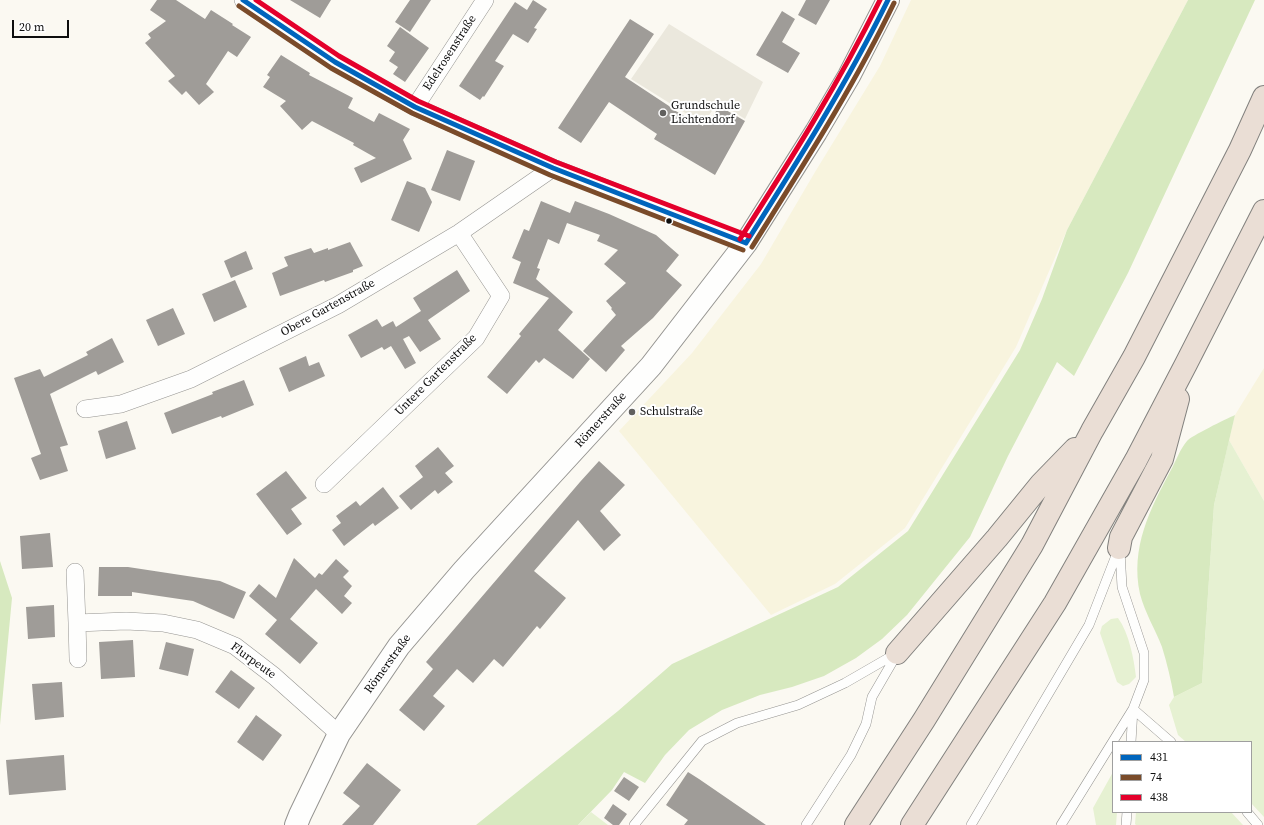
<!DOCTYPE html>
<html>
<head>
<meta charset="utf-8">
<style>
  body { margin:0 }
  #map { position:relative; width:1264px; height:825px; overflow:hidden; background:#fbf9f2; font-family:"Source Serif 4",serif }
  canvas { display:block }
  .legend { position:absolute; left:1112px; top:741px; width:140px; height:72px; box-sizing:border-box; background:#fff; border:1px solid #9f9f9f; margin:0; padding:5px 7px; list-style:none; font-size:12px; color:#0e0e0e }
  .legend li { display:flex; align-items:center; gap:8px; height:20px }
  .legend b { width:20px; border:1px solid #9f9f9f }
  .scale { position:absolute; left:12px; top:20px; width:57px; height:18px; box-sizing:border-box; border:2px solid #0e0e0e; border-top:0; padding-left:5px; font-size:12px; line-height:14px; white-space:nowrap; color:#0e0e0e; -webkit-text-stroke:3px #fff; paint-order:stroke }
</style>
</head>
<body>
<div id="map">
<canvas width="1264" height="825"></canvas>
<ul class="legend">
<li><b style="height:5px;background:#0065bd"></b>431</li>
<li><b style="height:5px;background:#7a4b2a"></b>74</li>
<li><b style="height:5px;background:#e4002b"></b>438</li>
</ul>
<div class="scale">20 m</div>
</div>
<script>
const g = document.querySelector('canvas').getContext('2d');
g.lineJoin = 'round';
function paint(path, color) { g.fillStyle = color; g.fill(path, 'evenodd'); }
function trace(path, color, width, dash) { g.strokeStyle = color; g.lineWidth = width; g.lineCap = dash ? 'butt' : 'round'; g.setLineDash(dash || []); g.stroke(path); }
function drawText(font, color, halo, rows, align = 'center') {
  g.font = font + ' "Source Serif 4",serif'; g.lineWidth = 4; g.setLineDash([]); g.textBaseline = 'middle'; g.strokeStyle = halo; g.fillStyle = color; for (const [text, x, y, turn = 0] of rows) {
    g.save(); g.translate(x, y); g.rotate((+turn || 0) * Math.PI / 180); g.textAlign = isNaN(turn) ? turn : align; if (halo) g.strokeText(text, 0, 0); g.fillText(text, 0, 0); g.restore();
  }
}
paint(new Path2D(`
  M 911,0 L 1188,0 L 1067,230 L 1016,347 L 905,528 L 835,584 L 771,615 L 619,431 L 692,353 L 761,264 L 815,172 L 880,66 Z
  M 1264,368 L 1264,501 L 1229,440 L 1235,415 Z`), '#f8f4de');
paint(new Path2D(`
  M 1229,440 L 1264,501 L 1264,817 L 1251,803 L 1251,742 L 1186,742 L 1178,735 L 1169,705 L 1174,697 L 1202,683 L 1214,505 Z
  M 1118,618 C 1129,633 1134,659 1136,677 L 1129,684 L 1123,686 L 1117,682 L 1100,633 L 1102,626 L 1111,619 Z
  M 1113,772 L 1113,812 L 1117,812 L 1116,825 L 1096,825 L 1093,808 Z
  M 591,812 L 608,825 L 578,825 Z
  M 1136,812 L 1231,812 L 1243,825 L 1136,825 L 1135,824 Z`), '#e6f1d2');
paint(new Path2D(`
  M 1188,0 L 1255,0 L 1128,273 L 1074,376 L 1057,362 L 1008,456 L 970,537 L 907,615 L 882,639 L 856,658 L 824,676 L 792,687 L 760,695 L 722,710 L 689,730 L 665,755 L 645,783 L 624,772 L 612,790 L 578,825 L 476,825 L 618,711 L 672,664 L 838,587 L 908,531 L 1020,350 L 1042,299 L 1067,230 Z
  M 1235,415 L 1214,505 L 1202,683 L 1174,697 C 1171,680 1167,663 1162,647 C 1155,629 1145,613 1140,594 C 1130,548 1150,509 1171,470 C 1176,461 1180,449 1187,441 C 1191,436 1226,419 1235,415 Z
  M 0,561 L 12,598 L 0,725 Z`), '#d7e9bf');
paint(new Path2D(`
  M 669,24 L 763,82 L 745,119 L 718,102 L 703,124 L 631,79 Z`), '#ebe8dd');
paint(new Path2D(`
  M 157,0 L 176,0 L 205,19 L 211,10 L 233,24 L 232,25 L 251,37 L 237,57 L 228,51 L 206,84 L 214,92 L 199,105 L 186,91 L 182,95 L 168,81 L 175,76 L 145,43 L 151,38 L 148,34 L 166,21 L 150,10 Z
  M 290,0 L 331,0 L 320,18 Z
  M 410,0 L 431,0 L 410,32 L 395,22 Z
  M 533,0 L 547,9 L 534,28 L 537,29 L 528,43 L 513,34 L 495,61 L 504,66 L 484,97 L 483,96 L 480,100 L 459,86 L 515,2 L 527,10 Z
  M 806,0 L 830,0 L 816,25 L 798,15 Z
  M 782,11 L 795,19 L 782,42 L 800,53 L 788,73 L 756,55 Z
  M 630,19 L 654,34 L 625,77 L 672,108 L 672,109 L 703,126 L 704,123 L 708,125 L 719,106 L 745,121 L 715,175 L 654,139 L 657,134 L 609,102 L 581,143 L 558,128 Z
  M 400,27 L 429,48 L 405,82 L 393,74 L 398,67 L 389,61 L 395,52 L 387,46 Z
  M 281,55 L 310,73 L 309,75 L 353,98 L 348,108 L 374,122 L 379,113 L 410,129 L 403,140 L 412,159 L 361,183 L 354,168 L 376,158 L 353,145 L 354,143 L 312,121 L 302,130 L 280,106 L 286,101 L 263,87 L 270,77 L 267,75 Z
  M 447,150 L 475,161 L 460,201 L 431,190 Z
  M 407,181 L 425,188 L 432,202 L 419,232 L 391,220 Z
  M 541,201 L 570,213 L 575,201 L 609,214 L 656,235 L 679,255 L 666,271 L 682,285 L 653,318 L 621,346 L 625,350 L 606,372 L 583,351 L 616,315 L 611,309 L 612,308 L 606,301 L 626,283 L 604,264 L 618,250 L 597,241 L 600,235 L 567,223 L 559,244 L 548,239 L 537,268 L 540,269 L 536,279 L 573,312 L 558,330 L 590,359 L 573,379 L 544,358 L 539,363 L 536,360 L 507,394 L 487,377 L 521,336 L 519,334 L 549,298 L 513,283 L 521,262 L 512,258 L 524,229 L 529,231 Z
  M 350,242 L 363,266 L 353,270 L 353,272 L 325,282 L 324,280 L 280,296 L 272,273 L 288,266 L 284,257 L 311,248 L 314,253 L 328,248 L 328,250 Z
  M 246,251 L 253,269 L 231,278 L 224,261 Z
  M 457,270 L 470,291 L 428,320 L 441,339 L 420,352 L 409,336 L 403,339 L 416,363 L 405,369 L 391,346 L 384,350 L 382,347 L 361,358 L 348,335 L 377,319 L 382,327 L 393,321 L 396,327 L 421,311 L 413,298 Z
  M 235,280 L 247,307 L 214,322 L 202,294 Z
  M 173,308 L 185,334 L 158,346 L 146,320 Z
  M 112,338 L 124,362 L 98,375 L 96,371 L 50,394 L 68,445 L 60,447 L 68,471 L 40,480 L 31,458 L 41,454 L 14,378 L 40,369 L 44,377 L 88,355 L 86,352 Z
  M 306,356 L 309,366 L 319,362 L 325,376 L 289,392 L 279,368 Z
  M 244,380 L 254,405 L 222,418 L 221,416 L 172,434 L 164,413 L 213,394 L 212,392 Z
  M 127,421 L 136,449 L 106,459 L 98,431 Z
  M 438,447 L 454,466 L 445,473 L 453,482 L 438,494 L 435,490 L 411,510 L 399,496 L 423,477 L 415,466 Z
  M 599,461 L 625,485 L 600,511 L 621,535 L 604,551 L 578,520 L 534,571 L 566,598 L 540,629 L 537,626 L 503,667 L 494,659 L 473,683 L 457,669 L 433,696 L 445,706 L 424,731 L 399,710 L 433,669 L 426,662 L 580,482 Z
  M 286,471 L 307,498 L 291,509 L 302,524 L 287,535 L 256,494 Z
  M 383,487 L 399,508 L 375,526 L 373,523 L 344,546 L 332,530 L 341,523 L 336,516 L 356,501 L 360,506 Z
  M 50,533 L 53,567 L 22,569 L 20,536 Z
  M 294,558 L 315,578 L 319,573 L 322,575 L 336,559 L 349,571 L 343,577 L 352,586 L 344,596 L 352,603 L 342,614 L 316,589 L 290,619 L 318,643 L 300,664 L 265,634 L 277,620 L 249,596 L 259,584 L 276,598 Z
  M 99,567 L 128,567 L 220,581 L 246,592 L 234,619 L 193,601 L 132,592 L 132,596 L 98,596 Z
  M 54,605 L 55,637 L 28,639 L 26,607 Z
  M 133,640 L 135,677 L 101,679 L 99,642 Z
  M 166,642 L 194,649 L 188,676 L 159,669 Z
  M 231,670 L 255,688 L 239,709 L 215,692 Z
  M 62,682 L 64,717 L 35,720 L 32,684 Z
  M 256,715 L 282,735 L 263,761 L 237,742 Z
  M 64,755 L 66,790 L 9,795 L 6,760 Z
  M 367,763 L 401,790 L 373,825 L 342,825 L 360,806 L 343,793 Z
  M 688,772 L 699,779 L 766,825 L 684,825 L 688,820 L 666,805 Z
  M 624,777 L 639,787 L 629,801 L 614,791 Z
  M 613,804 L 627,814 L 619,825 L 613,825 L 604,818 Z`), '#9f9c98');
const service = new Path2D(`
  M 1120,551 L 1122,587 L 1144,653 L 1144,680 L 1133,709 L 1131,742
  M 1247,812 L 1258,825
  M 634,825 L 702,741 L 737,723 L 798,705 L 845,683 L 897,653
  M 806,825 L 851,755 L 866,724 L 872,697 L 897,654
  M 971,825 L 1089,625 L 1119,548
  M 1061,825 L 1133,709 L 1171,742
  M 1126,825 L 1127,812`);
const minor = new Path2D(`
  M 243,0 L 335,62 L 415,107 L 553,168 L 746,243
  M 415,107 L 485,0
  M 85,409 L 121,404 L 191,379 L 338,305 L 459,233 L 553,168
  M 324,484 L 476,338 L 501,296 L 459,233
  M 75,572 L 77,623 L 126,621 L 163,623 L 197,630 L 235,646 L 274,676 L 339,734
  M 77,623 L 78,659`);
const tertiary = new Path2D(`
  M 296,825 L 300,815 L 339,734 L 399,646 L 464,570 L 651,366 L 746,243 L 816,132 L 849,76 L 888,0`);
const motorway = new Path2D(`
  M 1119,548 L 1121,537 L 1162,459 L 1178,399
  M 897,653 L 997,538 L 1041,484 L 1075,449
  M 856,825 L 924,720 L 1032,545 L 1092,431 L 1134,357 L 1240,150 L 1264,97
  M 912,825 L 1055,603 L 1136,460 L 1186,364 L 1264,211`);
trace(service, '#959491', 10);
trace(minor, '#959491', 18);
trace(tertiary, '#959491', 24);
trace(motorway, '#82817e', 24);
trace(service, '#fefefd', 9);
trace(minor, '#fefefd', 17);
trace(tertiary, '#fefefd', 22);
trace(motorway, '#eaded5', 22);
trace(new Path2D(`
  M 243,0 L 335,62 L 415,107 L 553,168 L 746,243
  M 746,243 C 796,164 846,85 888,0`), '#0065bd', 5);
trace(new Path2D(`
  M 239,6 L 331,68 L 412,113 L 550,175 L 743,250
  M 752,247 C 802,167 853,88 894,3`), '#7a4b2a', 5);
trace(new Path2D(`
  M 256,0 L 339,56 L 418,101 L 556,162 L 749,236
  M 740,239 C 790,161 839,83 880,0`), '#e4002b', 5);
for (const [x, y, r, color] of [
  [663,113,4,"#61605e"],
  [669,221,3.5,"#0e0e0e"],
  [632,412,4,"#61605e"]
]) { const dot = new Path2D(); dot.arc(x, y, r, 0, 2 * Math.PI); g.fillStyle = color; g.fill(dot); trace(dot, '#fff', 1.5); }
drawText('12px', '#0e0e0e', '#fff', [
  ["Edelrosenstraße",450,53,-57],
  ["Obere Gartenstraße",328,308,-29],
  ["Untere Gartenstraße",436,375,-45],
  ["Römerstraße",601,420,-48],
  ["Flurpeute",253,661,36],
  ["Römerstraße",388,664,-54]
]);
drawText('12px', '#0e0e0e', '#fff', [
  ["Grundschule",671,106],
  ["Lichtendorf",671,120],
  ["Schulstraße",640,412]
], 'left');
</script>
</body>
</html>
